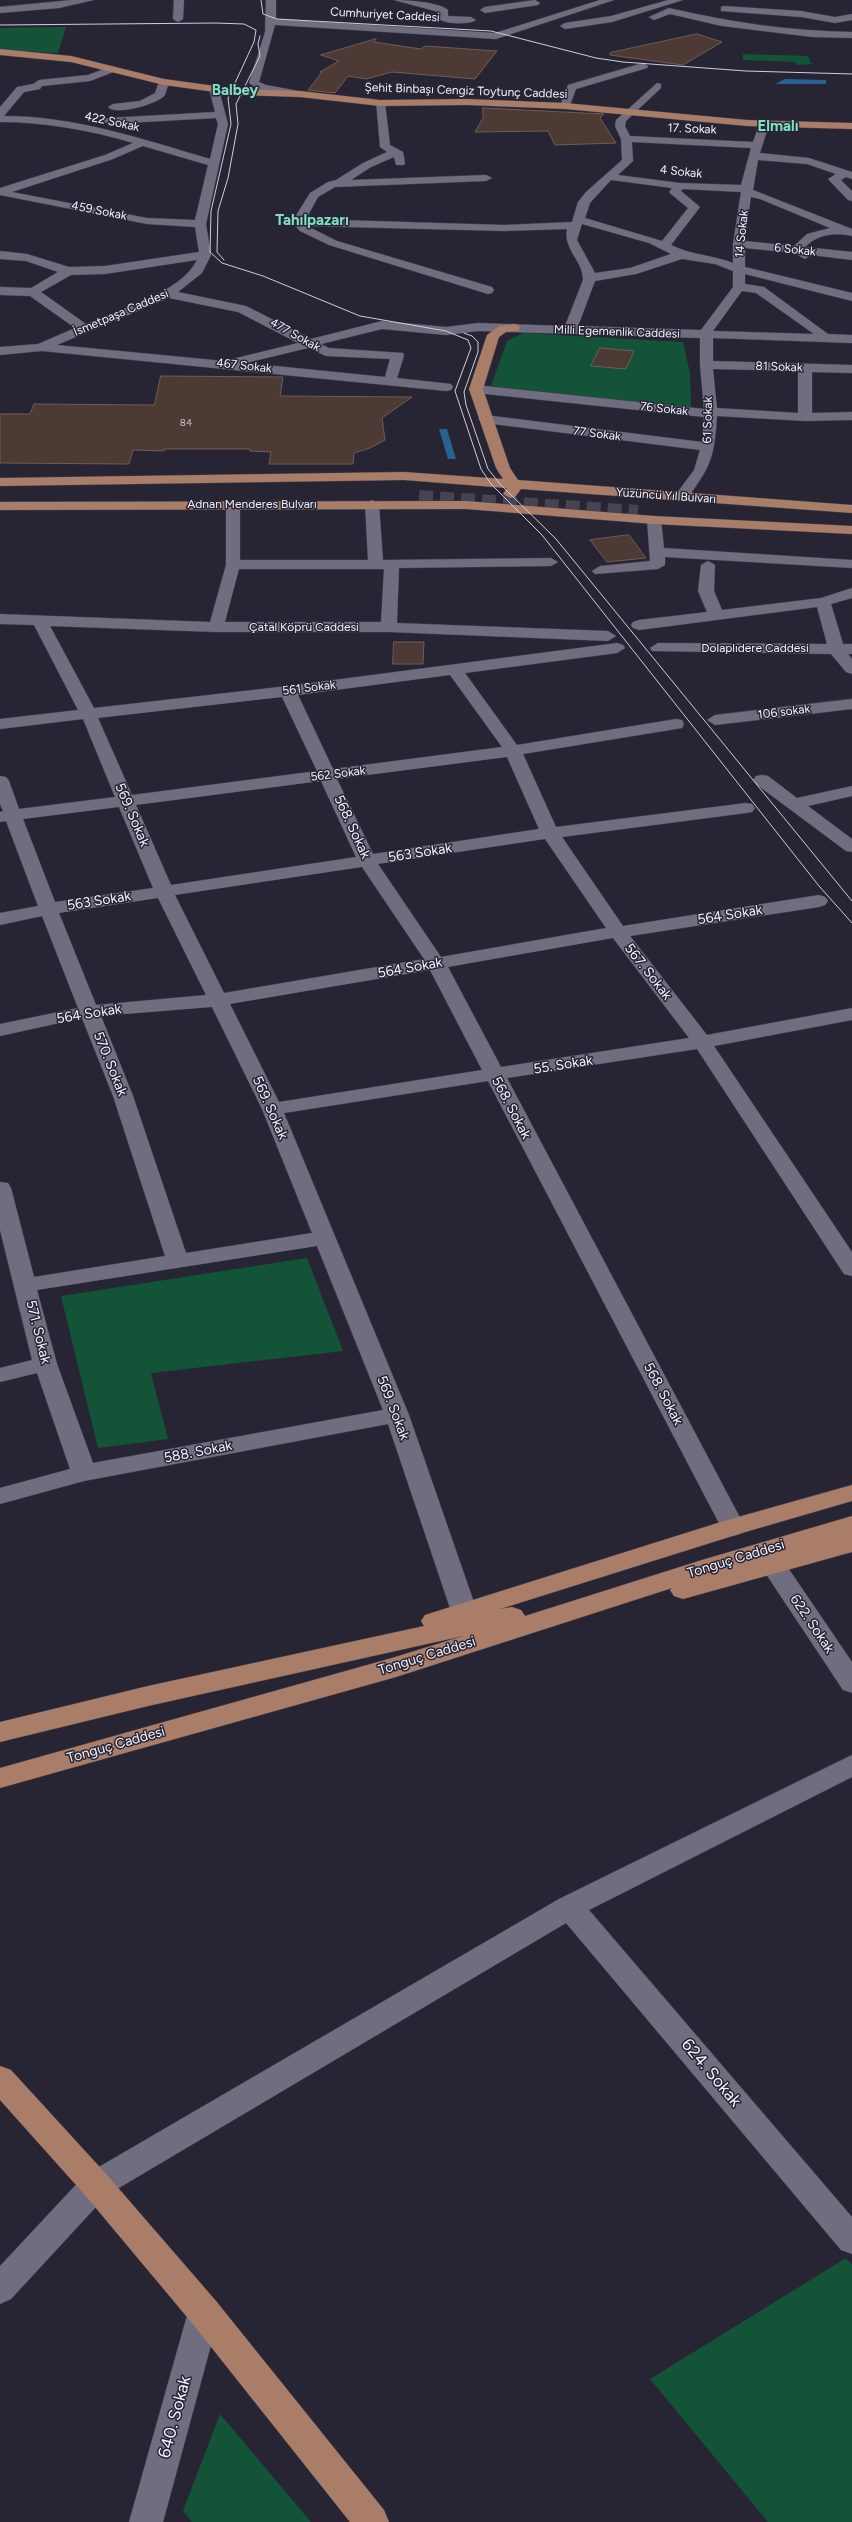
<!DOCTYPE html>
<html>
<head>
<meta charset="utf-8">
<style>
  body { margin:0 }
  canvas { display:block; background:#272534 }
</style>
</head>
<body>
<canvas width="852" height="2522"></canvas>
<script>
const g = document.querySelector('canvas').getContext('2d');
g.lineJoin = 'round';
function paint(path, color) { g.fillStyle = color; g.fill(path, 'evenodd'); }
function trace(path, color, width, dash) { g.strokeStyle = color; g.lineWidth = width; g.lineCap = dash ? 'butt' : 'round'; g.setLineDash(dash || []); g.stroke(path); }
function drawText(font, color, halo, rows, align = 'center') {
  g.font = font + ' Figtree,sans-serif'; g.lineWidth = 3; g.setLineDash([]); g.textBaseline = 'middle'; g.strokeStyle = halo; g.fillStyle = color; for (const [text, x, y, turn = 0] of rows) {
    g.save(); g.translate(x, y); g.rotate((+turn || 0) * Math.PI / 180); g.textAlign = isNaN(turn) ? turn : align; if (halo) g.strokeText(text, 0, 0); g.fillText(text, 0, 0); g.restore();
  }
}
paint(new Path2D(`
  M 66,27 L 58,53 L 0,50 L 0,28 Z
  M 743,54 L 808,56 L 811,63 L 815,64 L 796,65 L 796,62 L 743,60 Z
  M 523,333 L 683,342 L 690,373 L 691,408 L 491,386 L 507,341 Z
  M 307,1258 L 343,1351 L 151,1373 L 168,1439 L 98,1448 L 61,1296 Z
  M 846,2258 L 852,2265 L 852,2522 L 768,2522 L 650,2379 Z
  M 220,2414 L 311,2522 L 192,2522 L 183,2511 Z`), '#135338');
paint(new Path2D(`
  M 785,79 L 826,80 L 826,84 L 775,84 Z
  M 439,429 L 447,429 L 456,459 L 448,459 Z`), '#276293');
const building = new Path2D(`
  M 697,34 L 722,42 L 683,65 L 610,55 L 610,53 Z
  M 376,39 L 374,42 L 421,49 L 425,46 L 497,51 L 475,79 L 392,72 L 366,79 L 348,76 L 335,93 L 308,90 L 322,72 L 320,72 L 339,61 L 321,55 Z
  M 483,108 L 604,114 L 600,118 L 616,143 L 555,145 L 548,131 L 475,132 L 483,118 Z
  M 600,348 L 634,351 L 626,369 L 591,366 Z
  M 161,376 L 283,377 L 280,396 L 412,397 L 382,418 L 385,440 L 370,448 L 354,453 L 353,464 L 269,464 L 271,452 L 250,451 L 250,449 L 164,449 L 164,451 L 133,450 L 129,464 L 0,463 L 0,414 L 30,414 L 34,404 L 154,405 Z
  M 629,535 L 646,558 L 607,562 L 590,540 Z
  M 394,642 L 424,642 L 423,664 L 393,664 Z`);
paint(building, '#4d3a34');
trace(building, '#705c56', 1);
trace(new Path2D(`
  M 419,497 L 638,512`), '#464452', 14, [14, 7]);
const minor = new Path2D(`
  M 72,0 L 94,0 L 59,8 L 0,13 L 0,7 Z
  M 174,0 L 184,0 L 183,19 L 178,22 L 173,19 Z
  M 266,0 L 276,0 L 276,19 L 495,33 L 600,0 L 614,0 L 496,39 L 275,25 L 259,82 L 266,85 L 304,92 L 305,94 L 300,97 L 259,90 L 249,83 L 265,32 Z
  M 394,0 C 406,0 439,2 448,10 L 448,16 L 471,17 L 476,20 C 470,25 445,24 439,19 L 438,12 Z
  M 535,0 L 540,3 L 538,5 L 485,13 L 480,10 L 485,7 Z
  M 668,0 L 683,0 L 612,22 L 565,29 L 560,26 L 565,23 L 611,16 Z
  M 724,6 L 801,11 L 835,17 L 852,14 L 852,20 L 835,23 L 801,17 L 721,11 L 721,7 Z
  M 669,8 C 729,22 790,31 852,32 L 852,38 L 812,37 L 722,26 L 670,14 L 654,20 L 649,17 Z
  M 643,63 L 648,66 L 647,68 L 576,89 L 569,108 L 565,109 L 560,106 L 568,85 Z
  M 112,66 L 117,69 L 116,71 L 90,81 L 42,86 L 40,89 L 24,92 L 4,116 C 75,116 142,139 210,159 L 218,124 L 216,118 L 108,124 L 103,121 L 108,118 L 215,112 L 209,88 L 218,86 L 228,124 L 206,224 L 211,255 L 202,273 L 178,292 L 246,306 L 311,339 L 382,321 L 446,327 L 478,323 L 565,326 L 583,280 C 583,260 563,250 567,229 L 504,231 L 307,226 L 337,241 L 492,287 L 494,290 L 492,293 L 488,294 L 329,245 L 300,231 L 292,222 L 310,193 L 328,182 L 336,180 L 363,163 L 387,152 L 380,147 L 376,101 L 385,103 L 390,145 L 403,152 L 405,163 L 404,165 L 396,165 L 394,157 L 371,167 L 351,180 L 486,175 L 492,178 L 486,181 L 335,187 L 318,197 L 306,219 L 504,225 L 572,222 L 578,202 L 586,192 L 622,160 L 621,139 L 615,126 L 616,120 L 657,83 L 661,84 L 661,88 L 626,121 L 625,126 L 630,136 L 753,142 L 760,122 L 768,122 L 769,124 L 760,153 L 809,158 L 852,172 L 852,179 L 846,177 L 841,180 L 852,191 L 852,201 L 848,200 L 828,179 L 836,174 L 807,164 L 758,160 L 753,190 L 852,229 L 852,236 C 835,232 818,234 805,247 L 852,252 L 852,260 L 811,255 L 805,259 L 794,253 L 745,248 L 745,267 L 852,293 L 852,301 L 745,274 L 745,284 L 764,287 L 828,334 L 852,335 L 852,343 L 713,338 L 713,361 L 852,365 L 852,373 L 812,372 L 812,413 L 852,412 L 852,420 L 805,421 L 717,416 C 714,459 711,466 686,500 L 681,501 L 674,497 L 694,470 L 700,450 L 485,423 L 478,419 L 485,415 L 702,442 L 704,417 L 476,393 L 469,389 L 476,385 L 704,409 L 700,365 L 700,338 L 478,331 L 446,335 L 382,329 L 321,344 L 329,348 L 403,353 L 404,356 L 397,378 L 451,384 L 453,387 L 451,390 L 446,391 L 42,351 L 0,355 L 0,347 L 38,344 L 75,328 L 30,296 L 0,295 L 0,287 L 31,288 L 58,272 L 26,261 L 0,259 L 0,251 L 27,254 L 69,267 L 105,266 L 199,252 L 195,227 L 147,224 L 0,195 L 0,188 L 105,155 L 133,143 C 90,130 44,122 0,122 L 0,107 L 17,87 L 33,84 L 39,80 L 88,75 ZM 632,142 L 751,148 L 741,185 L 680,183 L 618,175 L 633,161 ZM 143,146 L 208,165 L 195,220 L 147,218 L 12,192 L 113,159 ZM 611,180 L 672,188 L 669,192 L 671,194 L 688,208 L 662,241 L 585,218 L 590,203 ZM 683,189 L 741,192 L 733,244 L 733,263 C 713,255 691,255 671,245 L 700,207 L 681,191 ZM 751,197 L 760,199 L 830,228 L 807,234 L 794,246 L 745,241 ZM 582,224 L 649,243 L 671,254 L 630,268 L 595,273 L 577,240 ZM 682,259 L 715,264 L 733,271 L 733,287 L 701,330 L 578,326 L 595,281 L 636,274 ZM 197,260 C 181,293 118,310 86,324 L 41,292 L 71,275 L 105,274 ZM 742,291 L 756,293 L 814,334 L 713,331 ZM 169,298 L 238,312 L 298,343 L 224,361 L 57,345 ZM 308,348 L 326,356 L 390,359 L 385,377 L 246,363 ZM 713,369 L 798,371 L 798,413 L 717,408 Z
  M 164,79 L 169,82 L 165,95 C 158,104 116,116 108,107 L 113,104 L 140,101 L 155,93 L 159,82 Z
  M 233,500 L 240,504 L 240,560 L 368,560 L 365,504 L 372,500 L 379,504 L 383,560 L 551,558 L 558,562 L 551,566 L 399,568 L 397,623 L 608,631 L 616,636 L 608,641 L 389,632 L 216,632 L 50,626 L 94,708 L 288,686 L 617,643 L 623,645 L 625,648 L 617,653 L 465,673 L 517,745 L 676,719 L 682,720 L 684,724 L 682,728 L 676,729 L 523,754 L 556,827 L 746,803 L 752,804 L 755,808 L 752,812 L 746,813 L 562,837 L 623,926 L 819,895 L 825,897 L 828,901 L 825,905 L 819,907 L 630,936 L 707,1035 L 852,1008 L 852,1020 L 714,1046 L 852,1252 L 852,1276 L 844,1274 L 697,1049 L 507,1078 L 745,1527 L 742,1533 L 733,1536 L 724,1533 L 721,1527 L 488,1081 L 284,1113 L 409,1415 L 477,1611 L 473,1617 L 464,1620 L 455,1617 L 451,1611 L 388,1424 L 84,1481 L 0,1504 L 0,1488 L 70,1469 L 37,1373 L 0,1382 L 0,1368 L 32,1360 L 0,1230 L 0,1182 L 8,1183 L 11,1188 L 34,1277 L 165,1256 L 113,1096 L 82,1018 L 0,1036 L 0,1024 L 78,1008 L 42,916 L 0,925 L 0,913 L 38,906 L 6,821 L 0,822 L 0,812 L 3,811 L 0,804 L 0,776 L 6,777 L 9,781 L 19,809 L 115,797 L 83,719 L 0,729 L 0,719 L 78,710 L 34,625 L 0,624 L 0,614 L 210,622 L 226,565 L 226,504 ZM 239,569 L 384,569 L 381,622 L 225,622 ZM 450,675 L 502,747 L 333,769 L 298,695 ZM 282,697 L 317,771 L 132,795 L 98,718 ZM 507,757 L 539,829 L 373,854 L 337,779 ZM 321,781 L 356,857 L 171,885 L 136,805 ZM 119,807 L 153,888 L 55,902 L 23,819 ZM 545,839 L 606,928 L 441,957 L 378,864 ZM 362,867 L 424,959 L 224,993 L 175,895 ZM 158,898 L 206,995 L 96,1005 L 59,913 ZM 613,938 L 689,1038 L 501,1067 L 448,967 ZM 430,970 L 482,1070 L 279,1102 L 230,1004 ZM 212,1007 L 262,1109 L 312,1233 L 186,1253 L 133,1096 L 101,1016 ZM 317,1246 L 383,1410 L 93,1463 L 57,1364 L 37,1290 Z
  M 654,516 L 661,520 L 664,548 L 852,560 L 852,568 L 665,557 L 665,565 L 658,569 L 595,574 L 592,571 L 600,566 L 650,561 L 647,520 Z
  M 708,561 L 715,565 L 714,591 L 722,610 L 821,598 L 852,588 L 852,598 L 831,604 L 843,644 L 852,644 L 852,654 L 848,654 L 852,659 L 852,674 L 846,672 L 831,654 L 652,651 L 650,648 L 658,643 L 827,644 L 817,607 L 639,630 L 633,628 L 631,625 L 633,622 L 639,620 L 707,612 L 698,591 L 701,565 Z
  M 852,699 L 852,709 L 715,725 L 707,720 L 715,715 Z
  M 762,775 L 768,776 L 797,798 L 852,786 L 852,796 L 808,806 L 852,839 L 852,852 L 846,851 L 756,784 L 753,780 L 756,776 Z
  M 773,1556 L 782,1559 L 852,1662 L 852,1693 L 843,1690 L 760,1565 L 764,1559 Z
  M 852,1755 L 852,1777 L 589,1910 L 852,2217 L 852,2254 L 841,2250 L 566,1923 L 107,2195 L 11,2299 L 0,2304 L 0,2266 L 85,2175 L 559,1899 Z
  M 204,2297 L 216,2301 L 220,2312 L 163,2522 L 129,2522 L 188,2312 L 192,2301 Z`);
const major = new Path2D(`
  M 0,49 L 71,56 L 164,79 L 237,89 L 300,91 L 380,100 L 467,99 L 565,103 L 747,120 L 852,123 L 852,129 L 747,126 L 565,109 L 467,105 L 380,106 L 300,97 L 237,95 L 164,85 L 71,62 L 0,55 Z
  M 514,324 L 518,325 L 520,328 L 518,331 L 506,332 L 499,337 L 483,389 L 510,468 L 518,480 L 852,505 L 852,513 L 521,489 L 515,497 L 510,498 L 503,494 L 507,488 L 404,480 L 0,486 L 0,478 L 404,472 L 503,479 L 496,468 L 469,389 L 487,335 L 499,326 Z
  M 466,501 L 654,516 L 852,526 L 852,534 L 654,524 L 466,509 L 0,510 L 0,502 Z
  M 852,1485 L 852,1501 L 742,1533 L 500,1609 L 512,1607 L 521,1610 L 525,1616 L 702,1560 L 852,1516 L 852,1534 L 803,1548 L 852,1534 L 852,1552 L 683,1599 L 674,1596 L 670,1590 L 672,1588 L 396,1677 L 0,1788 L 0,1768 L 392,1658 L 463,1636 L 148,1706 L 0,1742 L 0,1722 L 148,1686 L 424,1626 L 421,1621 L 425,1615 L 724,1521 Z
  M 0,2066 L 11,2070 L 107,2175 L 216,2301 L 384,2510 L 389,2522 L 350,2522 L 192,2323 L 85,2195 L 0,2100 Z`);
trace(minor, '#42404e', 1);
trace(major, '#42404e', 1);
paint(minor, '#6f6d7f');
paint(major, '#aa7d68');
trace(new Path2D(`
  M 261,0 L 263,14 L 277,19 L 491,31 L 596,58 L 623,62 L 746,71 L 852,74
  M 0,25 L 215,23 L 244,24 L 256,30 L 254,42 L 228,98 L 231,124 L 211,211 L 210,252 L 222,263 L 263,276 L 360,316 L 446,331 L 468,340 L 471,348 L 455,391 L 481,469 L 491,484 L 542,535 L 819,886 L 852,923
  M 224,260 L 217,252 L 218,211 L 228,178 L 238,124 L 236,104 L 260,56 L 258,44 L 260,36
  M 464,333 L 472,336 L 478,342 L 478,352 L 464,392 L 466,405 L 488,469 L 500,484 L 556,539 L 852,901`), '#cfcdd9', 1);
drawText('10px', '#cac4cb', null, [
  ["84",186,423]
]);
drawText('12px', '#f3f2fd', '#272534', [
  ["Cumhuriyet Caddesi",385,15,3],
  ["Şehit Binbaşı Cengiz Toytunç Caddesi",466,91,2],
  ["422 Sokak",112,122,12],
  ["17. Sokak",692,129,2],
  ["4 Sokak",681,172,6],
  ["459 Sokak",99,211,11],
  ["14 Sokak",742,234,-84],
  ["6 Sokak",795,250,6],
  ["İsmetpaşa Caddesi",121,313,-23],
  ["Milli Egemenlik Caddesi",617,332,2],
  ["477 Sokak",295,335,29],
  ["467 Sokak",244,366,6],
  ["81 Sokak",779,367,2],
  ["76 Sokak",664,409,6],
  ["61 Sokak",708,420,-89],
  ["77 Sokak",597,434,7],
  ["Yüzüncü Yıl Bulvarı",666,496,4],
  ["Adnan Menderes Bulvarı",252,504],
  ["Çatal Köprü Caddesi",304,627],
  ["Dolaplıdere Caddesi",755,648],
  ["561 Sokak",309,688,-7],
  ["106 sokak",784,712,-7],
  ["562 Sokak",338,774,-7]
]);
drawText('14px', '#f3f2fd', '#272534', [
  ["569. Sokak",132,815,67],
  ["568. Sokak",352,827,65],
  ["563 Sokak",420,853,-9],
  ["563 Sokak",99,901,-9],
  ["564 Sokak",730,915,-9],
  ["564 Sokak",410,968,-10],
  ["567. Sokak",648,972,52],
  ["564 Sokak",89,1014,-9],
  ["570. Sokak",110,1064,68],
  ["55. Sokak",563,1065,-9],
  ["569. Sokak",270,1108,66],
  ["568. Sokak",511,1108,62],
  ["571. Sokak",38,1332,76],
  ["568. Sokak",663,1394,62],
  ["569. Sokak",393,1408,69],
  ["588. Sokak",198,1452,-11],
  ["Tonguç Caddesi",736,1559,-17],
  ["622. Sokak",812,1624,56],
  ["Tonguç Caddesi",427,1656,-17],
  ["Tonguç Caddesi",116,1745,-16]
]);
drawText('bold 15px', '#80e0c4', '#272534', [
  ["Balbey",235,91],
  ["Elmalı",778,127],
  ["Tahılpazarı",312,221]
]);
drawText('17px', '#f3f2fd', '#272534', [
  ["624. Sokak",711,2073,50],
  ["640. Sokak",175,2417,-75]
]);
</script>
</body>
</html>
